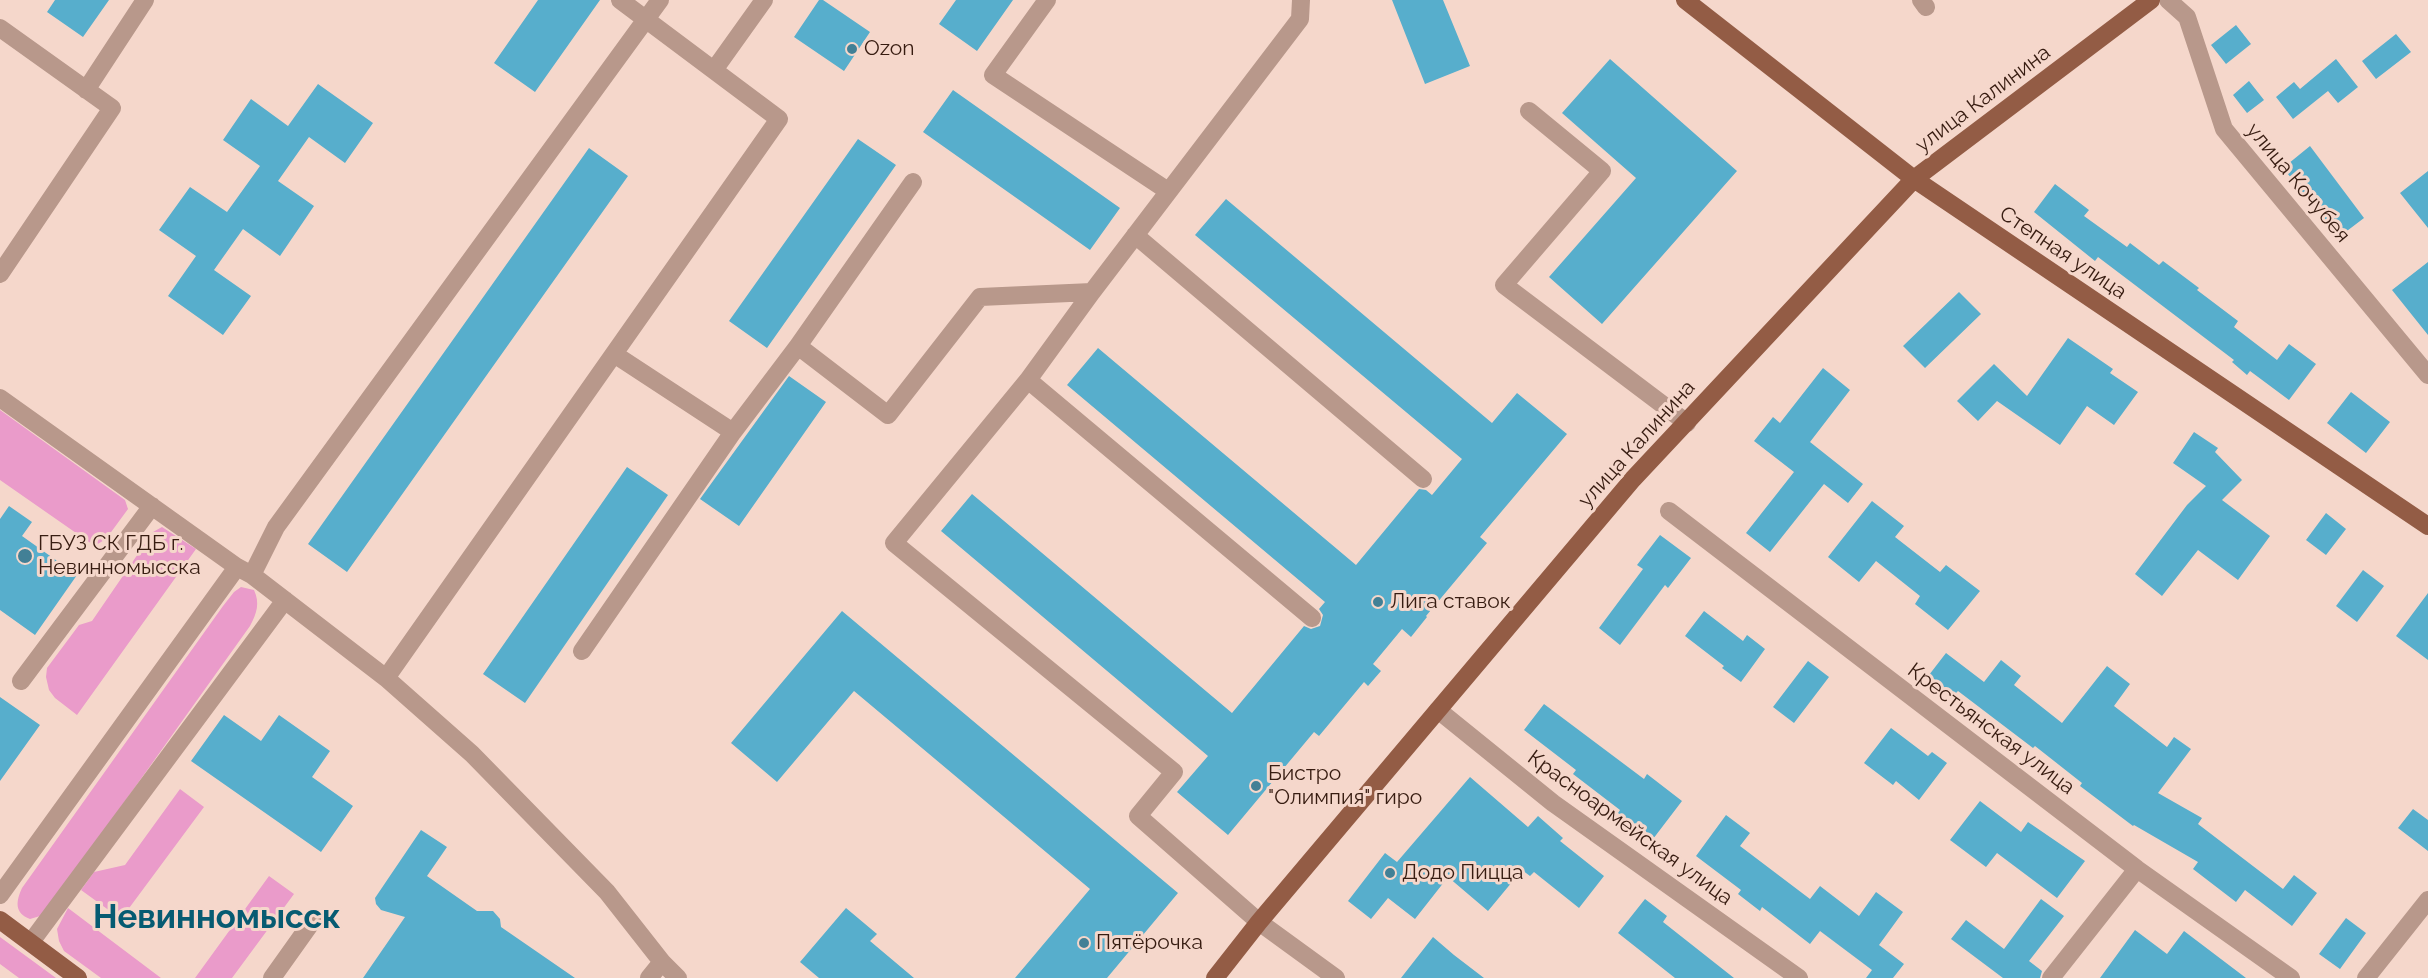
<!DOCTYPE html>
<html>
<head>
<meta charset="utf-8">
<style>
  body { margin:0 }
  canvas { display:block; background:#f5d7cb }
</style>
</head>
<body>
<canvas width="2428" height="978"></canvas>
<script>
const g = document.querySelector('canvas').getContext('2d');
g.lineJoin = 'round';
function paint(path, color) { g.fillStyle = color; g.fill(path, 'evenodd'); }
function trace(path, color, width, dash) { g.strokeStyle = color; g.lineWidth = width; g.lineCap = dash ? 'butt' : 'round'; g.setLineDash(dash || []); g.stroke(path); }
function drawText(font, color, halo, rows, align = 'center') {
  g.font = font + ' Raleway,sans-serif'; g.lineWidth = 6; g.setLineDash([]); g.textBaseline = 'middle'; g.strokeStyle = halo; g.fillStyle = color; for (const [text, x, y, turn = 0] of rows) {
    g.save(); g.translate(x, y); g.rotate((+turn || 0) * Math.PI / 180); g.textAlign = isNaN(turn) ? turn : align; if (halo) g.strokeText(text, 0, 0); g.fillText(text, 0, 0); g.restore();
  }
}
paint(new Path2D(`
  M 0,410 L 125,500 L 128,509 L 106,539 L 96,545 L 89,542 L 0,480 Z
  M 162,527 L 196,549 L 77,715 L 55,698 L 49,690 L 46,677 L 47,668 L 79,625 L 92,621 L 153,532 Z
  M 241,587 L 254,590 C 260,603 257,613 250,626 L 48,909 L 40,916 L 30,919 C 14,913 16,901 22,888 L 223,606 L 234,592 Z
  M 180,789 L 204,807 L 121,919 L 81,890 L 94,872 L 125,865 Z
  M 269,876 L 294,894 L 232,978 L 195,978 Z
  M 68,908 L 161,978 L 101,978 L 64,951 L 59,941 L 57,929 Z
  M 0,937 L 56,978 L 19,978 L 0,964 Z`), '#ea9bca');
paint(new Path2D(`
  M 55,0 L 109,0 L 83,37 L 47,12 Z
  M 538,0 L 600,0 L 535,92 L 494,63 Z
  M 819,0 L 823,0 L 870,32 L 844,71 L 794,37 Z
  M 956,0 L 1013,0 L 977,51 L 939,24 Z
  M 1392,0 L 1443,0 L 1470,66 L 1425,84 Z
  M 2236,25 L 2251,44 L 2226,64 L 2211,45 Z
  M 2396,34 L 2411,52 L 2376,79 L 2362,61 Z
  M 1610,59 L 1737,171 L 1602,324 L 1549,277 L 1636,178 L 1562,113 Z
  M 2336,59 L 2358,87 L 2338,103 L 2328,91 L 2293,119 L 2276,97 L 2294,82 L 2300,89 Z
  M 2249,81 L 2264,100 L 2247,113 L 2233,95 Z
  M 318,84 L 373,123 L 345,163 L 309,137 L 278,181 L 314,206 L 280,256 L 243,229 L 214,270 L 251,296 L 223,335 L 168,296 L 196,256 L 159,230 L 190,187 L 227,212 L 260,166 L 223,140 L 251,99 L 288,126 Z
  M 953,90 L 1120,208 L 1090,250 L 923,132 Z
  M 858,139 L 896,165 L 767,348 L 729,321 Z
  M 2310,146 L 2364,218 L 2339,237 L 2283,168 Z
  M 589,148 L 628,176 L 347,572 L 308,544 Z
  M 2428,171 L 2428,228 L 2400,193 Z
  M 2055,184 L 2089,210 L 2084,216 L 2127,247 L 2130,243 L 2159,265 L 2163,261 L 2199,288 L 2197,290 L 2238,321 L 2234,327 L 2277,360 L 2289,344 L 2316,364 L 2289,400 L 2250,371 L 2247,375 L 2232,362 L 2234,360 L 2098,257 L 2095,261 L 2034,212 Z
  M 1226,199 L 1492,423 L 1517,393 L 1567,434 L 1480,537 L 1487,543 L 1426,616 L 1427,617 L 1411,637 L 1402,629 L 1373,664 L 1381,671 L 1368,686 L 1364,682 L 1319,736 L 1314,732 L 1228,835 L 1177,792 L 1208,756 L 941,531 L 972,494 L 1232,713 L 1304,626 L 1311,629 L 1320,626 L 1323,615 L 1319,609 L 1325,602 L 1067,385 L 1098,348 L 1356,565 L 1419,489 L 1426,490 L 1432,495 L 1462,459 L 1195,235 Z
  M 2428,262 L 2428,335 L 2392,290 Z
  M 1959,292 L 1981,314 L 1925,368 L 1903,346 Z
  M 2068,338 L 2113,369 L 2110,373 L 2138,392 L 2114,425 L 2087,406 L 2060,445 L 1997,401 L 1978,421 L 1957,401 L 1994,364 L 2027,396 Z
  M 1823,368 L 1850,390 L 1810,442 L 1863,484 L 1848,503 L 1824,484 L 1770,552 L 1746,533 L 1794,472 L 1754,441 L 1773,417 L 1780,423 Z
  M 789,376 L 826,402 L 739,526 L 700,499 Z
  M 2351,392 L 2390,422 L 2366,453 L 2327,423 Z
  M 2194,432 L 2218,448 L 2215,452 L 2242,480 L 2222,500 L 2270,536 L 2238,580 L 2198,550 L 2162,596 L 2135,574 L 2187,505 L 2206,486 L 2173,463 Z
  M 627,467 L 668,495 L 525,703 L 483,674 Z
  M 1872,501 L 1904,526 L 1895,537 L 1940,572 L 1946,565 L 1980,591 L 1948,630 L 1915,604 L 1920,596 L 1876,561 L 1859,582 L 1828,557 Z
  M 9,506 L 32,522 L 22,536 L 77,575 L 35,635 L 0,610 L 0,519 Z
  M 2326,513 L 2346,529 L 2326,555 L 2306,540 Z
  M 1660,535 L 1691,558 L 1668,588 L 1665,585 L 1620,645 L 1599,628 L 1643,569 L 1637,565 Z
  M 2363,570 L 2384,586 L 2357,622 L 2336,606 Z
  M 2428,593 L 2428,660 L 2396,636 Z
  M 842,611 L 1178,893 L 1107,978 L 1015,978 L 1090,889 L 854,691 L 777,782 L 731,743 Z
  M 1704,611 L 1743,641 L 1747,635 L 1765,649 L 1741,682 L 1722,668 L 1724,666 L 1685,636 Z
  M 1946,653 L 1984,682 L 2001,660 L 2021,676 L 2014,685 L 2062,723 L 2107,666 L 2130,684 L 2114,706 L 2167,747 L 2174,737 L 2191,749 L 2158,793 L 2202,818 L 2198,824 L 2283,889 L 2294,875 L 2317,893 L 2292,926 L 2245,890 L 2236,902 L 2193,869 L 2198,862 L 2134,825 L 2133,826 L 2080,786 L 2082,783 L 2035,746 L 2033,748 L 1958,691 L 1954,695 L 1929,675 Z
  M 1808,661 L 1829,677 L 1794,723 L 1773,707 Z
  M 0,697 L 40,725 L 0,781 Z
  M 1544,704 L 1644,779 L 1647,774 L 1682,801 L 1653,839 L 1618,813 L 1620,810 L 1573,774 L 1576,770 L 1524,730 Z
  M 224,715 L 261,741 L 279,715 L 330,751 L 312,777 L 353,806 L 321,852 L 191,761 Z
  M 1891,728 L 1928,756 L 1932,752 L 1947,763 L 1919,800 L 1896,781 L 1893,785 L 1864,763 Z
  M 1470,777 L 1528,827 L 1538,816 L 1563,838 L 1560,841 L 1604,876 L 1579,908 L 1534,872 L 1530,876 L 1522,870 L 1488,911 L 1448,877 L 1415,919 L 1388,898 L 1371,919 L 1348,901 L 1385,853 L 1397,862 Z
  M 1980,801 L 2021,832 L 2028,822 L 2085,861 L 2057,898 L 1997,853 L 1986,867 L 1950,840 Z
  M 2413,809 L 2428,820 L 2428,851 L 2398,828 Z
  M 1726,815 L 1750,833 L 1740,846 L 1810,899 L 1820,886 L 1859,916 L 1876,892 L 1903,912 L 1879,945 L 1904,964 L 1893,978 L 1866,978 L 1872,970 L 1820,931 L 1810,944 L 1762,907 L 1760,911 L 1738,894 L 1741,890 L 1696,856 Z
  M 421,830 L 447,847 L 427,876 L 477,911 L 493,911 L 500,919 L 501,927 L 575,978 L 363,978 L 405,917 L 381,910 L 376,904 L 375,898 Z
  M 1645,899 L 1667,916 L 1663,922 L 1734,978 L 1675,978 L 1618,933 Z
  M 2041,899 L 2064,916 L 2029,961 L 2042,971 L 2040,978 L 2003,978 L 1951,939 L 1966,920 L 2004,949 Z
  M 846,908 L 877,934 L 870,941 L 914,978 L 819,978 L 800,962 Z
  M 2346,918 L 2366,933 L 2340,969 L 2319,954 Z
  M 2135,930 L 2167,954 L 2184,931 L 2246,978 L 2100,978 Z
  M 1433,937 L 1454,955 L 1484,978 L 1401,978 Z`), '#57aecc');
trace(new Path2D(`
  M 1047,0 L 993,75 L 1168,191
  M 1921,0 L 1926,7
  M 2168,0 L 2187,17 L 2224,129 L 2428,375
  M 0,28 L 112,108 L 0,274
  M 714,70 L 764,0
  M 86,90 L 145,0
  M 1529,111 L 1602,171 L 1504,285 L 1687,423
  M 1135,235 L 1423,479
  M 798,346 L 888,415 L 980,297 L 1092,292 L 1300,19 L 1301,0
  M 1028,380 L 1092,292
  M 0,398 L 237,567 L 252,575 L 386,678 L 472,754 L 607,892 L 662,962 L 678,978
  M 733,432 L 798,346 L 913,182
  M 1669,511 L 2137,869 L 2291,978
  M 252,575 L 276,527 L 660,0
  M 1312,618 L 1028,380 L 894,543 L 1174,772 L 1138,816 L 1259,922 L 1336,978
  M 582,651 L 733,432 L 614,354
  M 386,678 L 779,119 L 620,0
  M 21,681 L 152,506
  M 1438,710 L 1553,803 L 1799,978
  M 0,895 L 237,567
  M 31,942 L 285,600
  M 272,978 L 314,919
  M 649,978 L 662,962
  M 2051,978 L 2137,869
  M 2366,978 L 2428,900`), '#b8988b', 18);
trace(new Path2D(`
  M 1685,0 L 1914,179 L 2428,526
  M 0,920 L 78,978
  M 1215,978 L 1259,922 L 1633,479 L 1914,179 L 2151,0`), '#935c45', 18);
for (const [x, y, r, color] of [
  [852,49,6,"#428096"],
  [25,556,8,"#428096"],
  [1378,602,6,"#428096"],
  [1256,786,6,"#428096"],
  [1390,873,6,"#428096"],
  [1084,943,6,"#428096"]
]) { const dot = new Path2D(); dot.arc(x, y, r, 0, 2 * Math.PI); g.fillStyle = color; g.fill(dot); trace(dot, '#f5d7cb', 2); }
drawText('21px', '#371c11', '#f5d7cb', [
  ["Ozon",864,49],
  ["ГБУЗ СК ГДБ г.",38,544],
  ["Невинномысска",38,568],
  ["Лига ставок",1390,602],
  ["Бистро",1268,774],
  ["\"Олимпия\" гиро",1268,798],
  ["Додо Пицца",1402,873],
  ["Пятёрочка",1096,943]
], 'left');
drawText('21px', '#371c11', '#f5d7cb', [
  ["улица Калинина",1983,99,-37],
  ["улица Кочубея",2298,183,50],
  ["Степная улица",2063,253,34],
  ["улица Калинина",1637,444,-48],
  ["Крестьянская улица",1991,729,37],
  ["Красноармейская улица",1630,828,36]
]);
drawText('bold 33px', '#065b72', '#f5d7cb', [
  ["Невинномысск",217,918]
]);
</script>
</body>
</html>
